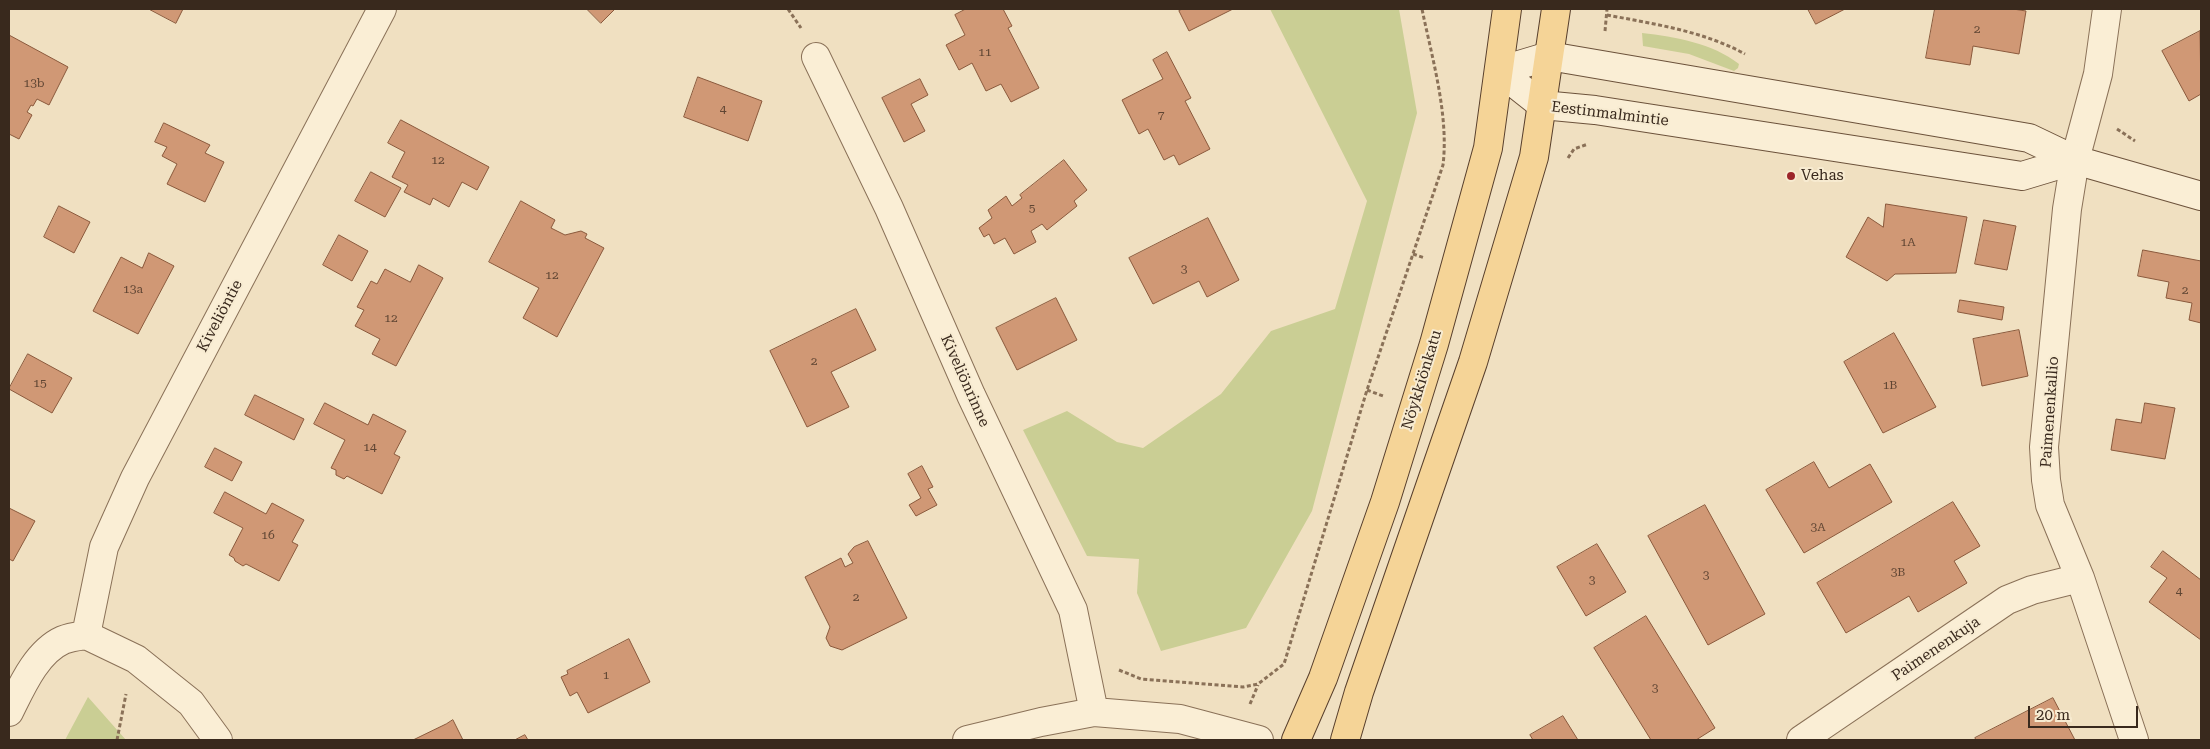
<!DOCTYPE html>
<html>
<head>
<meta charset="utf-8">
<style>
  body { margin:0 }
  #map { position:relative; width:2210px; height:749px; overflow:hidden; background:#f0e0c1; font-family:"Roboto Serif",serif }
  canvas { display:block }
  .frame { position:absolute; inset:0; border:10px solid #39291d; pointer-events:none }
  .scale { position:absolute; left:2028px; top:706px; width:110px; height:22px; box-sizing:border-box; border:2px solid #39291d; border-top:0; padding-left:6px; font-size:15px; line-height:18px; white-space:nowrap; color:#39291d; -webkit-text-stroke:4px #f7ebd1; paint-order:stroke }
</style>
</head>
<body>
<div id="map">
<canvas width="2210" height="749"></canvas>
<div class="frame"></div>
<div class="scale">20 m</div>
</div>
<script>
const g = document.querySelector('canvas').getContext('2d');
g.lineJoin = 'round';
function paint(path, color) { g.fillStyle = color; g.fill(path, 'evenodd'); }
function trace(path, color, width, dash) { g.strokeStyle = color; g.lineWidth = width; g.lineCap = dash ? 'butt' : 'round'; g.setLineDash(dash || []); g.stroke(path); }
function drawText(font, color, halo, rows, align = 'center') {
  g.font = font + ' "Roboto Serif",serif'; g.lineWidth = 4; g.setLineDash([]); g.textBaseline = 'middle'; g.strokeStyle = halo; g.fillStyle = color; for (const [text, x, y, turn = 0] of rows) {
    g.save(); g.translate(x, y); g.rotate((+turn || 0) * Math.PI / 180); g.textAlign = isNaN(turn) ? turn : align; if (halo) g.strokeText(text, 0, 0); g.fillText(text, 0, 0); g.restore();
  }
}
paint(new Path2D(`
  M 1270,9 L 1399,9 L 1417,113 L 1312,511 L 1246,628 L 1161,651 L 1137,593 L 1139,559 L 1087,556 L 1023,430 L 1067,411 L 1117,442 L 1143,448 L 1221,394 L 1271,331 L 1335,309 L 1367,201 Z
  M 1642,33 C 1676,37 1712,43 1739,64 L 1738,68 L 1734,71 L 1689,54 L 1643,46 Z
  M 88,697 L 126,740 L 65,740 Z`), '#cace94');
const building = new Path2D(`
  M 149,9 L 183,9 L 176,23 Z
  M 587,9 L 615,9 L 601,23 Z
  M 966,9 L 1003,9 L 1012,26 L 1008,28 L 1039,88 L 1011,102 L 1001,84 L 986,91 L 972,63 L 959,70 L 946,45 L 965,35 L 955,15 Z
  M 1183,9 L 1233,9 L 1189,31 L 1179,11 Z
  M 1808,9 L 1845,9 L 1816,24 Z
  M 1935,9 L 2013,9 L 2026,11 L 2019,54 L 1973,46 L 1970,65 L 1926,58 Z
  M 2200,31 L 2201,94 L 2189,101 L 2162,51 Z
  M 9,35 L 68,67 L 49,105 L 37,99 L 33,106 L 31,105 L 27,112 L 32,115 L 19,139 L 9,134 Z
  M 1167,52 L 1191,98 L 1185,101 L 1210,149 L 1179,165 L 1174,155 L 1164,160 L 1148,129 L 1139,134 L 1122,100 L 1163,79 L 1153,60 Z
  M 698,77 L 762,101 L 748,141 L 684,117 Z
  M 920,79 L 928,95 L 911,104 L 925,131 L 904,142 L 882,98 Z
  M 401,120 L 489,167 L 477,190 L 462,182 L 449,207 L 433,198 L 430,205 L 404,192 L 408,185 L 392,177 L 405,152 L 388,143 Z
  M 164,123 L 210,145 L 205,153 L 224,162 L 205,202 L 167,184 L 177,164 L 162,156 L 167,147 L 155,142 Z
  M 1064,160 L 1087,190 L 1074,201 L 1077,206 L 1047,230 L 1042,224 L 1031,231 L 1036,242 L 1014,254 L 1005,238 L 994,244 L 989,234 L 984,237 L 979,228 L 992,218 L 988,210 L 1006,196 L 1012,206 L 1022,198 L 1020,195 Z
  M 371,172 L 401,188 L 385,217 L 355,201 Z
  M 521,201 L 555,220 L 551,228 L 565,235 L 581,231 L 587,234 L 585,238 L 604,248 L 557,337 L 523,318 L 539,288 L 489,262 Z
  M 1886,204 L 1967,217 L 1956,273 L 1895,274 L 1887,281 L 1846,257 L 1868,217 L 1883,227 Z
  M 59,206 L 90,222 L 74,253 L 44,237 Z
  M 1208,218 L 1239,280 L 1207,297 L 1199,281 L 1153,304 L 1129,258 Z
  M 1984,220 L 2016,226 L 2007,270 L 1975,264 Z
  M 339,235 L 368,251 L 352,281 L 323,265 Z
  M 2143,250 L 2201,261 L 2201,323 L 2189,320 L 2192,303 L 2166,298 L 2169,282 L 2138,276 Z
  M 149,253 L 174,266 L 138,334 L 93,311 L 121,257 L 142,268 Z
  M 419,265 L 443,278 L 396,366 L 372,354 L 380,339 L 355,326 L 364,310 L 357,307 L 371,281 L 377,284 L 385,269 L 410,282 Z
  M 1056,298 L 1077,340 L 1017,370 L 996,328 Z
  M 1960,300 L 2004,307 L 2002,320 L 1958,312 Z
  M 856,309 L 876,350 L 831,372 L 849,407 L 807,427 L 770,351 Z
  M 2019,330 L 2028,376 L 1982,386 L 1973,339 Z
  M 1894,333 L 1936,407 L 1883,433 L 1844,362 Z
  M 28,354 L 72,378 L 52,413 L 9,389 Z
  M 255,395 L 304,419 L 294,440 L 245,415 Z
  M 325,403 L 368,425 L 373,414 L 406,431 L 394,454 L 400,457 L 382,494 L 347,476 L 344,479 L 336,475 L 336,470 L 331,468 L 345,440 L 314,424 Z
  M 2145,403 L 2175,408 L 2165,459 L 2111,450 L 2116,419 L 2141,423 Z
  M 215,448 L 242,462 L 232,481 L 205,467 Z
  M 1814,462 L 1829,488 L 1870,464 L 1892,502 L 1804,553 L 1766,490 Z
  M 922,466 L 933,487 L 928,489 L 937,505 L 916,516 L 909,505 L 921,498 L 908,474 Z
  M 225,492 L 266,514 L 272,503 L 304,520 L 292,542 L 298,545 L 279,581 L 246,564 L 243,566 L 235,561 L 234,558 L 229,555 L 243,528 L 214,513 Z
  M 1953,502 L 1980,546 L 1954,561 L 1967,583 L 1918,612 L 1909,596 L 1846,633 L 1817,583 Z
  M 1705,505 L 1765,614 L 1708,645 L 1648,536 Z
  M 9,508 L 35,521 L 13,561 L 9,559 Z
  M 868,541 L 907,618 L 842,650 L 830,646 L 826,638 L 830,627 L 805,577 L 841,558 L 845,567 L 853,563 L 848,554 L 854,547 Z
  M 1597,544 L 1626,592 L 1586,616 L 1557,567 Z
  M 2163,551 L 2201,580 L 2201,640 L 2149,602 L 2167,578 L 2151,567 Z
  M 1646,616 L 1715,728 L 1696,740 L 1651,740 L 1594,648 Z
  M 629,639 L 650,682 L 588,713 L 577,692 L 570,696 L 561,677 L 568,674 L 567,671 Z
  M 2053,698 L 2075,740 L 1976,740 L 1975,738 Z
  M 1563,716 L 1578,740 L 1533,740 L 1530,735 Z
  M 453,720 L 463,740 L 413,740 L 446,724 Z
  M 525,735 L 528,740 L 515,740 Z`);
paint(building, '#d09875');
trace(building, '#8a593c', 1);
const street = new Path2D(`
  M 2107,9 L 2098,74 L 2075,160 L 2067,209 L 2044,447 L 2046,480 L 2050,505 L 2080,578 L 2134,740
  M 816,57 L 889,208 L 971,395 L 1073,610 L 1094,712
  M 86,635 L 104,547 L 135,478 L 382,9
  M 9,712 C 21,688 36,652 63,640 C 70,637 79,636 86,635 L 136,659 L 191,703 L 218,740
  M 967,740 L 1041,722 L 1094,712 L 1180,719 L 1259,740
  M 1801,740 L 2007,600 L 2032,590 L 2080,578`);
const secondary = new Path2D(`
  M 1499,71 L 1549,56 L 2029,138 L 2075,160 L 2201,196
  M 1499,71 L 1542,105 L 1595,110 L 2022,176 L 2075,160`);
const primary = new Path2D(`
  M 1296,740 L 1323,678 L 1385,502 L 1434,344 L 1488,148 L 1507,9
  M 1345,740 L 1359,692 L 1473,362 L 1534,157 L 1556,9`);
trace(street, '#8a7158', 30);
trace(secondary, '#6c523b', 30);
trace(primary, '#583f2c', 30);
trace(new Path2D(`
  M 788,9 L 801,28
  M 1607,15 C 1654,24 1703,31 1745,54
  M 1605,31 L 1607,9
  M 2117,129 L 2135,141
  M 1568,158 L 1574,149 L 1588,144
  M 1413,254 L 1425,258
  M 1367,390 L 1383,396
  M 1119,670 L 1141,679 L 1243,687 L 1258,684 L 1284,664 L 1367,390 L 1443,165 C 1449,115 1432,58 1422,9
  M 1250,704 L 1258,685
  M 117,740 L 126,694`), '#8a7158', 3, [4, 2.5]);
trace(street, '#faeed5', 28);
trace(secondary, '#faeed5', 28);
trace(primary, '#f5d497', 28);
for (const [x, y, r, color] of [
  [1791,176,5,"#9c252a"]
]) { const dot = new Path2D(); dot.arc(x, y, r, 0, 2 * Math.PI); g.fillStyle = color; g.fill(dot); trace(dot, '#f7ebd1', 2); }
drawText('12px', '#5f4533', null, [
  ["2",1977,29],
  ["11",985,52],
  ["13b",34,83],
  ["4",723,109],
  ["7",1161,115],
  ["12",438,160],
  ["5",1032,208],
  ["1A",1908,242],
  ["3",1184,269],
  ["12",552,275],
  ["13a",133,289],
  ["2",2185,290],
  ["12",391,318],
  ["2",814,361],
  ["15",40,383],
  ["1B",1890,385],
  ["14",370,447],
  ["3A",1818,527],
  ["16",268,535],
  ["3B",1898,572],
  ["3",1706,575],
  ["3",1592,580],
  ["4",2179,591],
  ["2",856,597],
  ["1",606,675],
  ["3",1655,688]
]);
drawText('15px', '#39291d', '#f7ebd1', [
  ["Eestinmalmintie",1610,114,7],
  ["Kiveliöntie",220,316,-62],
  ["Nöykkiönkatu",1422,380,-73],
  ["Kiveliönrinne",965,381,66],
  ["Paimenenkallio",2050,412,-86],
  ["Paimenenkuja",1936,649,-34]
]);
drawText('15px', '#39291d', '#f7ebd1', [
  ["Vehas",1801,176]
], 'left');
</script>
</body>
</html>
